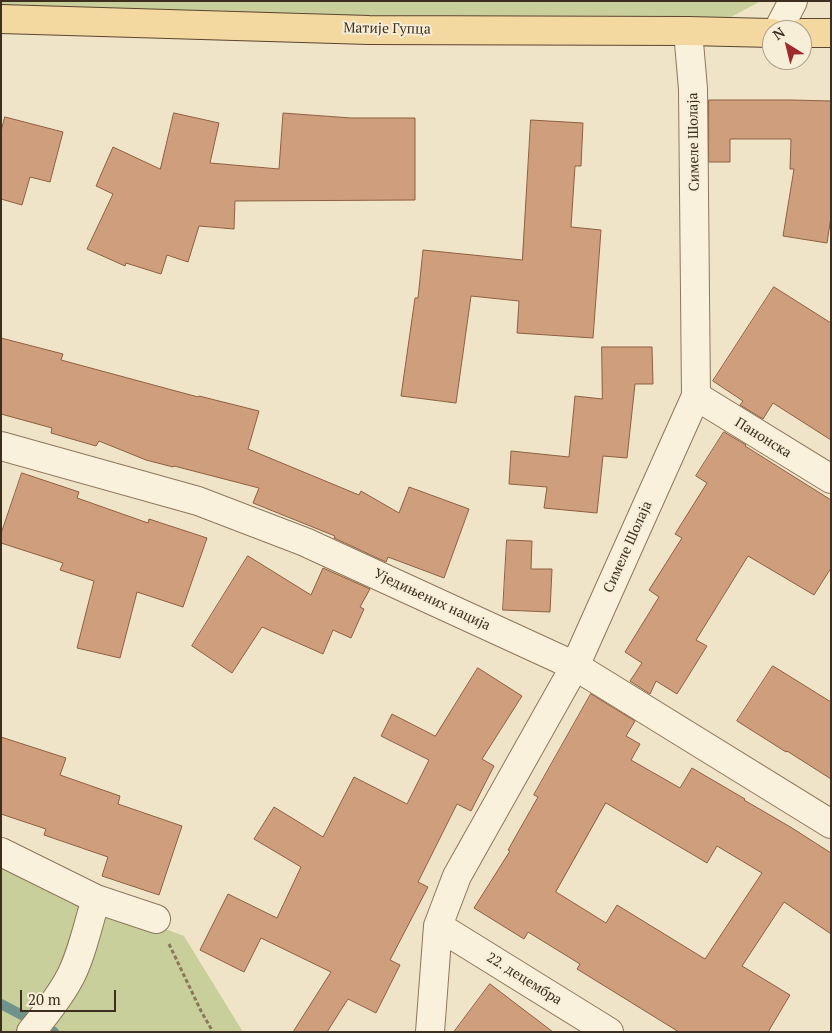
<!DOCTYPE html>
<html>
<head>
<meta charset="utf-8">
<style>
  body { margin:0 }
  #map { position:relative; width:832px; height:1033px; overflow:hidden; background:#f0e4c8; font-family:"PT Serif",serif }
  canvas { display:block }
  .frame { position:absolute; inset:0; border:2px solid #3d2e20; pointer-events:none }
  .north { position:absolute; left:762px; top:20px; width:50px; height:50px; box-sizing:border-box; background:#f7eed8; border:1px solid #ada18e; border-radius:50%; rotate:324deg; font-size:14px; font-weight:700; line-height:20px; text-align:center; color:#3d2e20 }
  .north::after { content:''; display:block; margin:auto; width:18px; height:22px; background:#9e2a2b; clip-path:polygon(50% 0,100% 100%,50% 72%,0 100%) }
  .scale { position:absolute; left:20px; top:990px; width:96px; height:22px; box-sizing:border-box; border:2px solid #3d2e20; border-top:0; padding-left:6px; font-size:15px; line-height:18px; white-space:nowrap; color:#3d2e20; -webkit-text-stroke:4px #f7eed8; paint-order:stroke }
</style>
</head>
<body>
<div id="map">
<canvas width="832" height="1033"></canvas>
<div class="frame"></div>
<div class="north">N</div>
<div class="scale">20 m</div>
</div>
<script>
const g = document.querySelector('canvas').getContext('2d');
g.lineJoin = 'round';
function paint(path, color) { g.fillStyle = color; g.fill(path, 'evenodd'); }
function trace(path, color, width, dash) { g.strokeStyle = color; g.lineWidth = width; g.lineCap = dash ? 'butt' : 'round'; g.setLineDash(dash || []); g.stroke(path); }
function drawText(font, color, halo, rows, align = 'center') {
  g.font = font + ' "PT Serif",serif'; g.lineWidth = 4; g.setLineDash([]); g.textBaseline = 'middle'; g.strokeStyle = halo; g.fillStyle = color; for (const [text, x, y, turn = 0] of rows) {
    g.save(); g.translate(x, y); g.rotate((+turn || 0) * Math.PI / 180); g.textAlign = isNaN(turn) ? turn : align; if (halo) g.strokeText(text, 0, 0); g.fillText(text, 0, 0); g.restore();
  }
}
paint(new Path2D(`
  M 1,1 L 761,1 L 729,18 L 1,19 Z
  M 1,868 L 184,936 L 243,1032 L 1,1032 Z`), '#c9cf9b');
trace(new Path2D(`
  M 1,1004 L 54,1032`), '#6f938a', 10);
const building = new Path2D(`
  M 709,100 L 792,100 L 831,101 L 831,217 L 827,243 L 783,236 L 794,169 L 790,169 L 791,139 L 730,139 L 730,162 L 709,162 Z
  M 174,113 L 219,123 L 210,163 L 279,169 L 283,113 L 351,118 L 415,118 L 415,200 L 235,201 L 234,229 L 199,226 L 188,262 L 167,255 L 161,274 L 126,263 L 125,266 L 87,249 L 113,194 L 96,186 L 113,147 L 160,169 Z
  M 5,117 L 63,132 L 50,182 L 30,177 L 22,205 L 1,199 L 1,132 Z
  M 531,120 L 583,123 L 581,166 L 575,166 L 571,227 L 601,230 L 593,338 L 517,333 L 519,301 L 471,296 L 456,403 L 401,396 L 415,298 L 418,298 L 423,250 L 522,260 Z
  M 774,287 L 831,323 L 831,440 L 773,403 L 763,419 L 740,405 L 743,401 L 713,381 Z
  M 1,338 L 63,354 L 61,360 L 198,397 L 199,396 L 259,411 L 248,449 L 359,495 L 361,491 L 399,513 L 409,487 L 469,509 L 444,578 L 388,557 L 386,562 L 334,538 L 335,536 L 253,503 L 259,488 L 174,466 L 173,467 L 146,460 L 99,441 L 96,446 L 51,433 L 52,428 L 1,414 Z
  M 602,347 L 652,347 L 653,384 L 635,384 L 627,458 L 603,456 L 597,513 L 544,508 L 547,487 L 509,484 L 511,451 L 569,457 L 575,396 L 602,399 Z
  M 724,432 L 746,445 L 745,446 L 831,500 L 831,568 L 814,595 L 748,556 L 696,640 L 707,646 L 677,694 L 656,681 L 650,694 L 630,681 L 642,663 L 625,652 L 659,597 L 649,590 L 682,538 L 675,534 L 707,483 L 696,476 Z
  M 22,473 L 79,492 L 77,498 L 148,523 L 149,519 L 207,538 L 183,607 L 137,592 L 120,658 L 77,648 L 94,581 L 60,570 L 63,563 L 1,543 L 1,534 Z
  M 507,540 L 532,541 L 531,569 L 552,569 L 550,612 L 503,610 Z
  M 248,556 L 311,595 L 323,568 L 370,589 L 360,607 L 364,609 L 351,638 L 333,630 L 323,654 L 262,627 L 232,673 L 192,646 Z
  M 773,666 L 831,702 L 831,779 L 787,751 L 786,752 L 737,721 Z
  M 478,668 L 522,696 L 482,759 L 494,766 L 471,811 L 457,804 L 418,882 L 428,887 L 390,960 L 400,965 L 376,1013 L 348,999 L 327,1032 L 293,1032 L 331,972 L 261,938 L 244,972 L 200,950 L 228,894 L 277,918 L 301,867 L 254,839 L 274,807 L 323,837 L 354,777 L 407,804 L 429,760 L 381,736 L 392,714 L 435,736 Z
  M 591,694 L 635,721 L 626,736 L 640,744 L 631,760 L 680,788 L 692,768 L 745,799 L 744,800 L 792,828 L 831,853 L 831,934 L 784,902 L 742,966 L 790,995 L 768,1032 L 679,1032 L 577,969 L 580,964 L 528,932 L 524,939 L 474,908 L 510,851 L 508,850 L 538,797 L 534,795 ZM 606,803 L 707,863 L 717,846 L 762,873 L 705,959 L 617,905 L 606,923 L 556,892 Z
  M 1,737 L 66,758 L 60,775 L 120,796 L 118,804 L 182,826 L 159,895 L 102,876 L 108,857 L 44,835 L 46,829 L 1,814 Z
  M 490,984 L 553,1032 L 454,1032 Z`);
paint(building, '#cf9f7d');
trace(building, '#8d5f41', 1);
const minor = new Path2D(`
  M 778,30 L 793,1
  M 696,396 L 831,479
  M 1,446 L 198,501 L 305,542 L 575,666 L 831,824
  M 1,852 L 96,899 L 156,919
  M 438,926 L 609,1032
  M 31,1032 C 45,1015 58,999 68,981 C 81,959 88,924 96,899
  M 430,1032 L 438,926 L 457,876 L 575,666 L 696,396 L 693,89 L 688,31`);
const primary = new Path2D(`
  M 1,19 L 369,30 L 688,31 L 772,33
  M 802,33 L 831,33`);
trace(minor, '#8d765c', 30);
trace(primary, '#5b4430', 30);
trace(new Path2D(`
  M 169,944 L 201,1011 L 213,1032`), '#8d765c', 3, [4, 2.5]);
trace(minor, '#faf1dc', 28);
trace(primary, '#f3d9a0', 28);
drawText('14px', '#3d2e20', '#f7eed8', [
  ["Матије Гупца",387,29,1],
  ["Симеле Шолаја",694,142,-91],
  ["Панонска",763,438,32],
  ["Симеле Шолаја",628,547,-66],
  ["Уједињених нација",432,600,25],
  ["22. децембра",524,979,32]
]);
</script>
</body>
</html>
